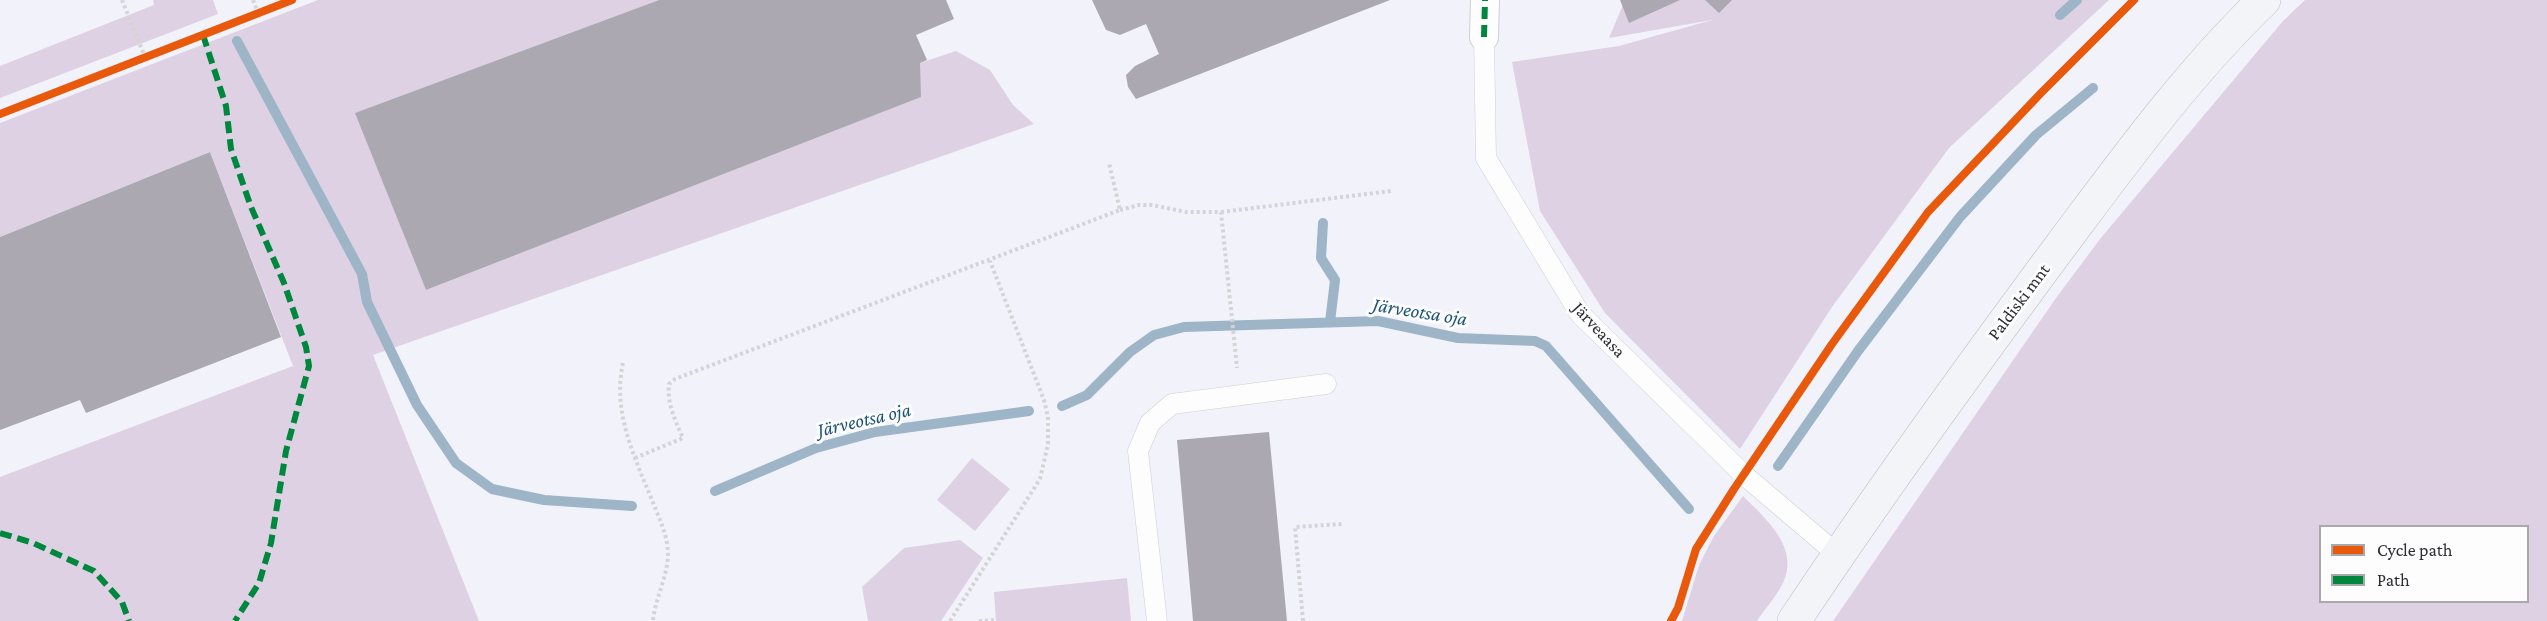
<!DOCTYPE html>
<html>
<head>
<meta charset="utf-8">
<style>
  body { margin:0 }
  #map { position:relative; width:2547px; height:621px; overflow:hidden; background:#f2f2fb; font-family:"Crimson Pro",serif }
  canvas { display:block }
  .legend { position:absolute; left:2319px; top:525px; width:210px; height:78px; box-sizing:border-box; background:#fdfdfd; border:2px solid #a9a9ac; margin:0; padding:8px 10px; list-style:none; font-size:18px; color:#2c2c32 }
  .legend li { display:flex; align-items:center; gap:12px; height:30px }
  .legend b { width:30px; border:2px solid #a9a9ac }
</style>
</head>
<body>
<div id="map">
<canvas width="2547" height="621"></canvas>
<ul class="legend">
<li><b style="height:8px;background:#e8590c"></b>Cycle path</li>
<li><b style="height:8px;background:#00873e"></b>Path</li>
</ul>
</div>
<script>
const g = document.querySelector('canvas').getContext('2d');
g.lineJoin = 'round';
function paint(path, color) { g.fillStyle = color; g.fill(path, 'evenodd'); }
function trace(path, color, width, dash) { g.strokeStyle = color; g.lineWidth = width; g.lineCap = dash ? 'butt' : 'round'; g.setLineDash(dash || []); g.stroke(path); }
function drawText(font, color, halo, rows, align = 'center') {
  g.font = font + ' "Crimson Pro",serif'; g.lineWidth = 6; g.setLineDash([]); g.textBaseline = 'middle'; g.strokeStyle = halo; g.fillStyle = color; for (const [text, x, y, turn = 0] of rows) {
    g.save(); g.translate(x, y); g.rotate((+turn || 0) * Math.PI / 180); g.textAlign = isNaN(turn) ? turn : align; if (halo) g.strokeText(text, 0, 0); g.fillText(text, 0, 0); g.restore();
  }
}
paint(new Path2D(`
  M 153,0 L 213,0 L 218,14 L 0,98 L 0,66 L 154,5 Z
  M 318,0 L 659,0 L 356,113 L 426,290 L 920,97 L 920,63 L 956,51 L 990,70 L 1013,105 L 1034,124 L 373,355 L 479,621 L 0,621 L 0,477 L 293,366 L 210,152 L 0,237 L 0,123 Z
  M 1625,0 L 2109,0 L 1949,148 L 1832,307 L 1740,449 L 1605,313 L 1540,211 L 1512,62 L 1619,46 L 1712,20 L 1609,38 Z
  M 2305,0 L 2547,0 L 2547,621 L 1833,621 L 2056,298 L 2100,239 L 2283,21 ZM 2320,526 L 2528,526 L 2528,602 L 2320,602 Z
  M 972,458 L 1010,489 L 975,531 L 937,500 Z
  M 1743,496 C 1764,517 1797,545 1785,578 C 1780,593 1765,608 1757,621 L 1682,621 L 1699,565 L 1714,536 Z
  M 960,540 L 983,558 L 941,621 L 868,621 L 862,587 L 904,548 Z
  M 1127,578 L 1131,621 L 996,621 L 994,592 Z`), '#ded1e3');
trace(new Path2D(`
  M 2060,15 L 2077,0
  M 237,41 L 362,274 L 367,302 L 417,405 L 456,463 L 492,489 L 544,500 L 632,506
  M 1323,223 L 1321,258 L 1335,280 L 1330,322
  M 1062,406 L 1087,395 L 1130,352 L 1154,335 L 1184,327 L 1378,321 L 1458,338 L 1535,341 L 1546,346 L 1689,509
  M 1778,466 L 1858,351 L 1960,217 L 2036,135 L 2093,88
  M 715,491 L 816,448 L 875,432 L 1029,411`), '#9eb5c8', 10);
paint(new Path2D(`
  M 659,0 L 946,0 L 954,19 L 916,35 L 927,60 L 920,63 L 921,97 L 426,290 L 355,113 Z
  M 1092,0 L 1390,0 L 1136,99 L 1128,87 L 1126,75 L 1135,66 L 1159,54 L 1146,24 L 1120,35 L 1106,30 Z
  M 1620,0 L 1680,0 L 1629,23 Z
  M 1705,0 L 1732,0 L 1719,13 Z
  M 210,152 L 281,337 L 86,413 L 80,400 L 0,430 L 0,237 Z
  M 1269,432 L 1287,621 L 1193,621 L 1177,440 Z`), '#aba8b2');
const service = new Path2D(`
  M 1484,37 L 1486,158 L 1580,314 L 1744,475 L 1838,555
  M 1157,621 L 1138,451 L 1150,423 L 1172,404 L 1326,384`);
const pedestrian = new Path2D(`
  M 1484,37 L 1485,0`);
const primary = new Path2D(`
  M 1794,621 C 1879,493 1970,368 2062,244 C 2125,160 2188,73 2264,0`);
trace(service, '#ceced5', 21);
trace(pedestrian, '#ceced5', 30);
trace(primary, '#bec0c9', 34);
trace(new Path2D(`
  M 122,0 L 145,57
  M 253,0 L 258,13
  M 1120,210 L 1139,205 L 1152,205 L 1186,212 L 1221,212 L 1237,368
  M 1221,212 L 1391,191
  M 623,363 C 612,413 635,458 654,505 C 659,518 665,530 667,544 C 672,570 655,596 653,621
  M 635,458 L 683,438 C 675,420 667,404 669,384 L 675,379 L 1120,210 L 1109,163
  M 950,621 L 1040,479 L 1048,444 L 1048,417 L 1044,400 L 990,261
  M 979,621 L 996,620
  M 1303,621 L 1295,527 L 1342,524`), '#d4d4d7', 4, [3, 3]);
trace(service, '#fdfdfe', 20);
trace(pedestrian, '#fdfdfe', 28);
trace(primary, '#f2f4f7', 33);
trace(new Path2D(`
  M 203,35 L 226,106 L 231,149 L 251,207 L 284,283 L 306,347 L 309,366 L 286,451 L 271,543 L 259,583 L 235,621
  M 1484,37 L 1485,0
  M 0,533 L 33,543 L 94,571 L 122,602 L 129,621`), '#00873e', 6, [12, 6]);
trace(new Path2D(`
  M 0,114 L 292,0
  M 1671,621 L 1678,608 L 1696,549 L 1734,489 L 1832,344 L 1928,212 L 2041,93 L 2134,0`), '#e8590c', 8);
drawText('18px', '#2c2c32', '#fdfdfd', [
  ["Paldiski mnt",2019,302,-53],
  ["Järveaasa",1599,330,47]
]);
drawText('italic 20px', '#1c5376', '#fdfdfd', [
  ["Järveotsa oja",1420,312,9],
  ["Järveotsa oja",864,420,-13]
]);
</script>
</body>
</html>
